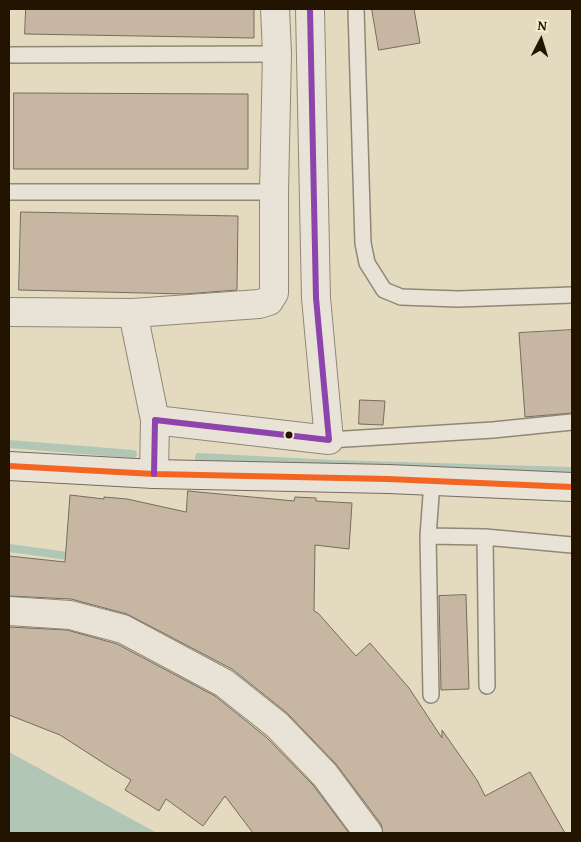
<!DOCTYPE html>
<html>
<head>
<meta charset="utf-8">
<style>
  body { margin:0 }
  #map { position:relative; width:581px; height:842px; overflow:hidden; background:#e4dabf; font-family:"Gentium Book Plus",serif }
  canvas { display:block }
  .frame { position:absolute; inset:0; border:10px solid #231301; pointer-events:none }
  .north { position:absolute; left:516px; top:15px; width:50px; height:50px; -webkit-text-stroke:4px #f7eccc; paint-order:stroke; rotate:5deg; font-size:14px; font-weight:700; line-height:20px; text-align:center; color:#231301 }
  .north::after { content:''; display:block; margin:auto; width:18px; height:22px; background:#231301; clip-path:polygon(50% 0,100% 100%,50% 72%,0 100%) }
</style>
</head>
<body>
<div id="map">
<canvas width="581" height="842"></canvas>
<div class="frame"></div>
<div class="north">N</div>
</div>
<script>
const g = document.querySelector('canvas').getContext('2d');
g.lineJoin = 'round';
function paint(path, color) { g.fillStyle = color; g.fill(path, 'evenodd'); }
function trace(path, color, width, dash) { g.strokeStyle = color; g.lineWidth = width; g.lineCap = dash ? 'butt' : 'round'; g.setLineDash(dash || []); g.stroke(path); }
paint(new Path2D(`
  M 9,752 L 157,833 L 9,833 Z`), '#b2c6b6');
trace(new Path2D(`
  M 9,444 L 133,454
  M 199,457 L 333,464 L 572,471
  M 9,548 L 75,557`), '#b2c6b6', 8);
const building = new Path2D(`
  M 26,9 L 254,9 L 254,38 L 25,34 Z
  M 372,9 L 414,9 L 420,43 L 379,50 Z
  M 14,93 L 248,94 L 248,169 L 14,169 Z
  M 21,212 L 238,216 L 237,290 L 185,294 L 19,290 Z
  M 572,330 L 572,413 L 525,417 L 519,333 Z
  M 360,400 L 385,401 L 383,425 L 359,424 Z
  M 188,491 L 294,501 L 295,497 L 316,498 L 316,501 L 352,503 L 349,549 L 315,545 L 314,611 L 318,613 L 356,656 L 370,643 L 409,688 L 442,738 L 442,730 L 477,780 L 485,796 L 530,772 L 565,833 L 383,833 L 381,824 L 336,764 L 287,713 L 232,669 L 127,614 L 71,599 L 9,596 L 9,556 L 65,562 L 70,495 L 104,499 L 104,497 L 127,499 L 186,512 Z
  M 466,595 L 469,689 L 441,690 L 439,596 Z
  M 9,627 L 67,630 L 117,644 L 215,696 L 266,737 L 313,785 L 349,833 L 253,833 L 225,796 L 203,826 L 166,799 L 159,811 L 125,790 L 131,780 L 105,764 L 60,735 L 9,715 Z`);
paint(building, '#c6b6a2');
trace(building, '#746c5d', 1);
const lane = new Path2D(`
  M 356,9 L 363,243 L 367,263 L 384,290 L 401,297 L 458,299 L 572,295
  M 9,55 L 277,54
  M 9,192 L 274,192
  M 329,440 L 493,430 L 572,422
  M 428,536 L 485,537 L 572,545
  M 485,537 L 487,686
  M 431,695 L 428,536 L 432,482`);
const street = new Path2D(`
  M 9,312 L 133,313 L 259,304 L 269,301 L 274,293 L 274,192 L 277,54 L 275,9
  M 133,313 L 155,420
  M 154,474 L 155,420 L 329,440 L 316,298 L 310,9
  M 9,611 L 70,615 L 123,629 L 224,683 L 277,725 L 325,775 L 368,833`);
const secondary = new Path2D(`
  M 9,466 L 154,474 L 388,479 L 572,487`);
trace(lane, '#8f8876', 18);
trace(street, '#8f8876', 30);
trace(secondary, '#746c5d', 30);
trace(lane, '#e8e3d6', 15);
trace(street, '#e8e3d6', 28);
trace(secondary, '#e8e3d6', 28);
trace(new Path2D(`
  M 9,466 L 154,474 L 388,479 L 572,487`), '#f26522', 6);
trace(new Path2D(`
  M 154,474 L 155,420 L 329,440 L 316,298 L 310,9`), '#8e44ad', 6);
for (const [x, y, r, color] of [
  [289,435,4.5,"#231301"]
]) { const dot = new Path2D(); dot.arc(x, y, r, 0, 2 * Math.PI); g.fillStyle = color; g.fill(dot); trace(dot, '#f7eccc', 2); }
</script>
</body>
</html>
